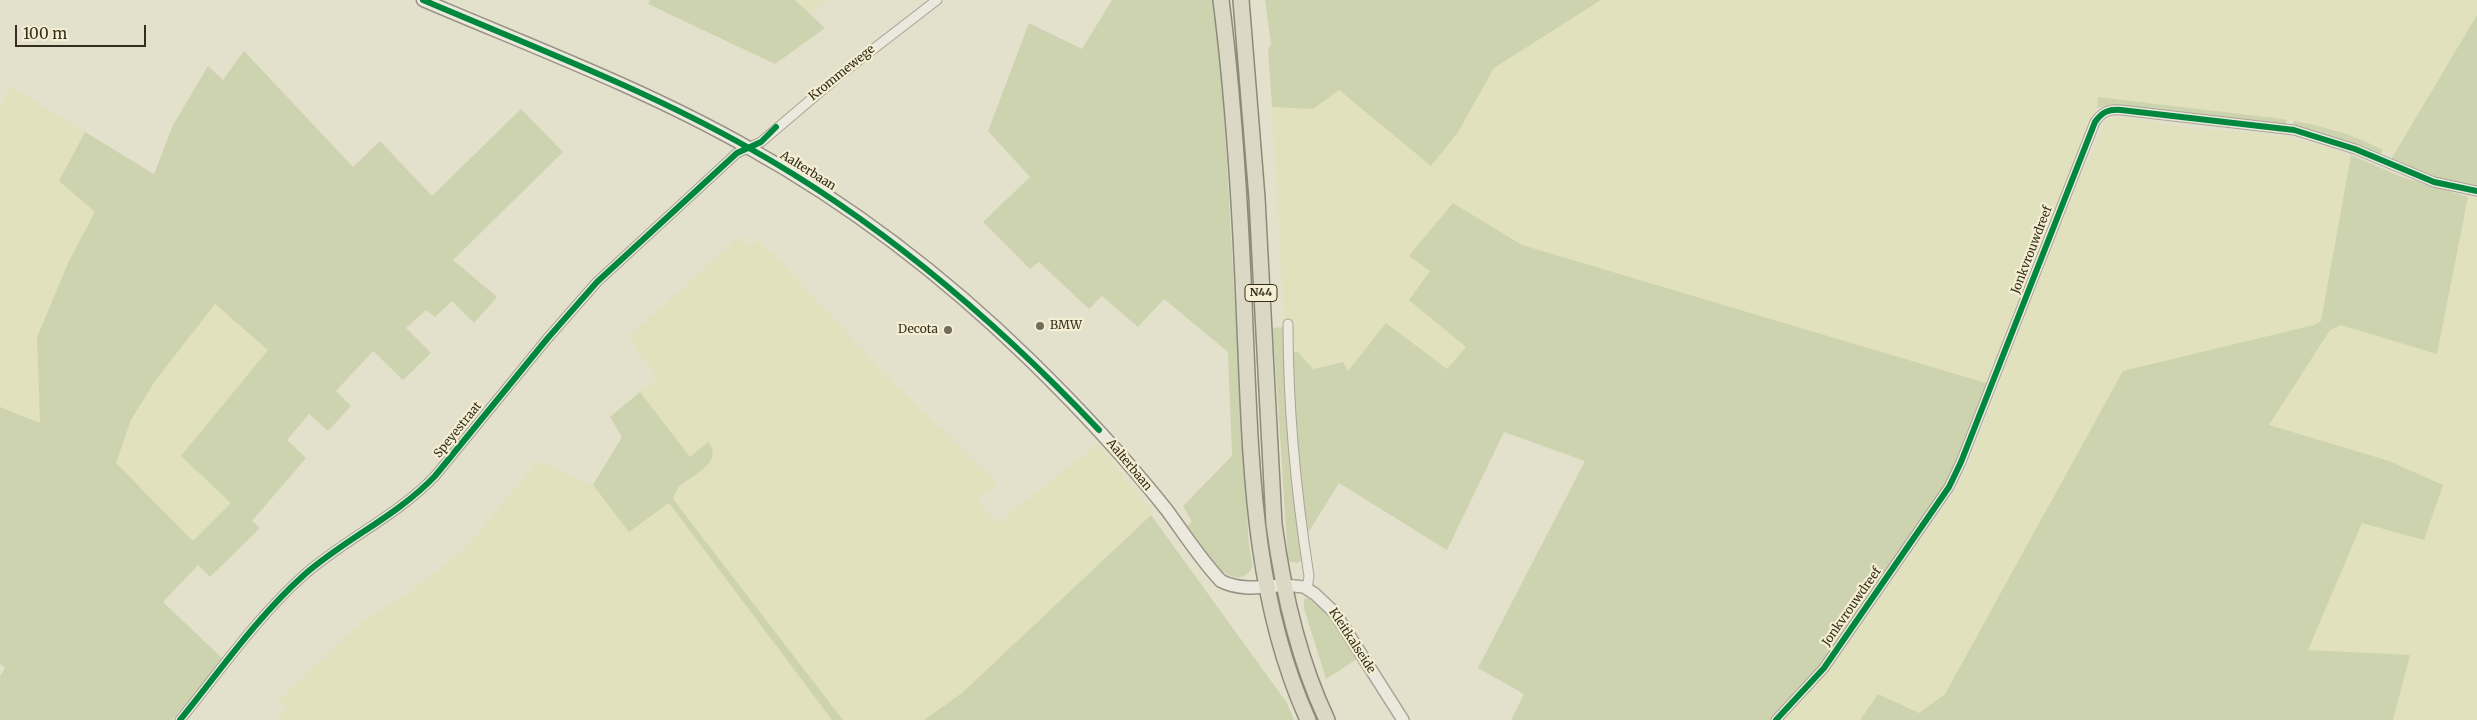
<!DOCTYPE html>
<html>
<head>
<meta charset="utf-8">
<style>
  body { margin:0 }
  #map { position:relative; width:2477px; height:720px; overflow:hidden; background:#e3e0cc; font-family:Merriweather,serif }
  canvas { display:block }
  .scale { position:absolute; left:15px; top:25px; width:131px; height:22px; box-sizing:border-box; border:2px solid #362d1e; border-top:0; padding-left:6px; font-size:15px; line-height:18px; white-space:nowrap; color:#362d1e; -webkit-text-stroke:4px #f4efd2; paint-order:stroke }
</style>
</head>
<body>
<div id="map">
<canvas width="2477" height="720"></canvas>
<div class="scale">100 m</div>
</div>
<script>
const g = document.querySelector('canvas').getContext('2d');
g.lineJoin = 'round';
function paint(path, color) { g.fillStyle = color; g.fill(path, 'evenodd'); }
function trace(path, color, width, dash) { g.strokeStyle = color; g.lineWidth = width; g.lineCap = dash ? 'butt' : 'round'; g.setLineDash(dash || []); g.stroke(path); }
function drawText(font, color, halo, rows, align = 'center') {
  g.font = font + ' Merriweather,serif'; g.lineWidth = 4.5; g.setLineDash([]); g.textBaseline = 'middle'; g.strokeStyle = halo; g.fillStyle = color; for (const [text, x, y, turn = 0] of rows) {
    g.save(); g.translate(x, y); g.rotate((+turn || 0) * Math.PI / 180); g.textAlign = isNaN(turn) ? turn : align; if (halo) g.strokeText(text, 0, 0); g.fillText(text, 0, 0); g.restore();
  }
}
paint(new Path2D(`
  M 795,0 L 825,0 L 811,14 Z
  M 1601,0 L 2477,0 L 2477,15 L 2393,155 L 2371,143 L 2308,123 L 2098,97 L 2097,108 L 1987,384 L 1522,245 L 1453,203 L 1430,271 L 1409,299 L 1466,347 L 1447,369 L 1386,323 L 1348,371 L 1336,362 L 1313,369 L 1298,353 L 1286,353 L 1272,107 L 1313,109 L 1339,90 L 1431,165 L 1458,132 L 1494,68 Z
  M 10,86 L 85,132 L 59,181 L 95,212 L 69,261 L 37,337 L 40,423 L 0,407 L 0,109 Z
  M 2118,117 L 2197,129 L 2260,133 L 2306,141 L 2351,155 L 2321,321 L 2314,325 L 2123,372 L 1945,695 L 1919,713 L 1878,694 L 1860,720 L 1781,720 L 1827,670 L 1829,671 L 1961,483 L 2063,218 L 2104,124 L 2110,118 Z
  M 2468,197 L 2477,198 L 2477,720 L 2393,720 L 2410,655 L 2307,650 L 2362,523 L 2443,485 L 2389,461 L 2269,425 L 2330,330 L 2334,326 L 2341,325 L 2355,328 L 2437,354 Z
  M 740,236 L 749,248 L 758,240 L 783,264 L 883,372 L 997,483 L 977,501 L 997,524 L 1097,444 L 1153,512 L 962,693 L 924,720 L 843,720 L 673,499 L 678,488 L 708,464 L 708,442 L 690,457 L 640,392 L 657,378 L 628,337 Z
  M 214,303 L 268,350 L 225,403 L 231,503 L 193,541 L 116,463 L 131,420 L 155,381 Z
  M 538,461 L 593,485 L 629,531 L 669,503 L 832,720 L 277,720 L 287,708 L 278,701 L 364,620 L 407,594 L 461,553 Z`), '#e2e1bd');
paint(new Path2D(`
  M 650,0 L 795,0 L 825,28 L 775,64 L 648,4 Z
  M 1112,0 L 1212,0 L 1222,78 L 1249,546 L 1253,566 C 1234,602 1197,543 1185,528 L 1192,522 L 1183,506 L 1232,456 L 1228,352 L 1164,299 L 1138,327 L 1102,296 L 1089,309 L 1039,262 L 1030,269 L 983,222 L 1030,177 L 988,131 L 1029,23 L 1082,49 Z
  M 1265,0 L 1601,0 L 1494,68 L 1458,132 L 1431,166 L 1339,90 L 1313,109 L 1272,107 L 1268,50 L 1271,44 Z
  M 2477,15 L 2477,187 L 2421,174 L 2390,161 Z
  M 244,51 L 353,167 L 380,141 L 432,196 L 521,109 L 563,152 L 453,260 L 497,297 L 474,323 L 452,301 L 435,317 L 426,310 L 406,328 L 431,353 L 403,380 L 373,351 L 336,391 L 351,406 L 328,431 L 309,414 L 287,440 L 306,458 L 252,521 L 260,528 L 210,577 L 198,565 L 163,602 L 223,659 L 172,720 L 0,720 L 0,676 L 5,668 L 0,664 L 0,407 L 40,423 L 37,337 L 69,261 L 95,212 L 59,181 L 85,132 L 154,174 L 173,125 L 208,66 L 223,80 ZM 215,304 L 268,350 L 181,456 L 231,503 L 193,541 L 116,463 L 131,420 L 155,381 Z
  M 2098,97 L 2274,118 L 2287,120 L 2286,126 L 2173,112 L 2109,106 L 2097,108 Z
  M 2294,121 C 2324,126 2357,136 2383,150 L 2380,156 L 2292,127 Z
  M 2351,155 L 2402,177 L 2468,197 L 2437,354 L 2341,325 L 2330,330 L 2269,425 L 2389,461 L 2443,485 L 2424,540 L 2362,523 L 2308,650 L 2410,655 L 2393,720 L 1860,720 L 1878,694 L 1919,713 L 1945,694 L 2123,371 L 2314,325 L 2321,321 Z
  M 1453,203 L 1522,245 L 1989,384 L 1947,485 L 1835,649 L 1774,720 L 1511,720 L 1524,694 L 1478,668 L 1585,461 L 1504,432 L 1447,550 L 1339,483 L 1308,533 L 1299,535 L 1303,560 L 1297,563 L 1288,561 L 1273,328 L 1283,327 L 1286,353 L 1298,352 L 1313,369 L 1343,362 L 1348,371 L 1386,323 L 1447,369 L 1466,347 L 1409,300 L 1430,271 L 1409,256 Z
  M 640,392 L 690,457 L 708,442 C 726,463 689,476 678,488 C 676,491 674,495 673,499 L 843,720 L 832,720 L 669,503 L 629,532 L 593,485 L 622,437 L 610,417 Z
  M 1151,515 L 1287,703 L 1294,720 L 924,720 L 962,693 Z
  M 1307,598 C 1327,599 1348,642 1357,659 L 1326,679 L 1304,608 L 1304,599 Z`), '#cdd3af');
const minor = new Path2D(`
  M 1288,324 C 1288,408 1296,493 1309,576 L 1307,589
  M 180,720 C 220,671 257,617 304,575 C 345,539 397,516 435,476 L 547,339 L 597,282 L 737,153 L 761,142 L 841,74 L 937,0
  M 1776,720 L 1824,668 L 1949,487 L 1961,462 L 2095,122 C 2102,112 2108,109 2121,110 L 2294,130 L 2355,149 L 2434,182 L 2477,191`);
const tertiary = new Path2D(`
  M 1284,585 L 1304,587 L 1315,594 L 1335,613 L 1403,720`);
const secondary = new Path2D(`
  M 423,0 C 533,47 645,89 749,148 C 851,205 946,278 1030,360 C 1078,407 1124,456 1166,509 C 1184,533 1200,559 1221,581 C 1241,591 1262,587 1284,585`);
const trunk = new Path2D(`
  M 1221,0 C 1235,109 1241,218 1245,328 C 1251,460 1252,597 1308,720
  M 1241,0 L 1257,198 L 1274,524 C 1283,591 1298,659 1327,720`);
trace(minor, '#a8a496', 11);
trace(tertiary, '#a8a496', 14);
trace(secondary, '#989485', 15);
trace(trunk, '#8d8a7c', 18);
trace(minor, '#ebe9de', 9);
trace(tertiary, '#ebe9de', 11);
trace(secondary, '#ebe9de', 12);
trace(trunk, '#dcd8c6', 15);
trace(new Path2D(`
  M 423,0 C 533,47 645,89 749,148 C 881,222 996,321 1099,430
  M 180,720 C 220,671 257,617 304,575 C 345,539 397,516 435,476 L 547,339 L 597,282 L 737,153 L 761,142 L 776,127
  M 1776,720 L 1824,668 L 1949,487 L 1961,462 L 2095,122 C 2102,112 2108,109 2121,110 L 2294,130 L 2355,149 L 2434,182 L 2477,191`), '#00873e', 6);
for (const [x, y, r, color] of [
  [1040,326,5,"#736c5b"],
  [948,330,5,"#736c5b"]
]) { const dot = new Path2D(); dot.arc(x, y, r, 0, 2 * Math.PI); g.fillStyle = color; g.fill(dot); trace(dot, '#f4efd2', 2); }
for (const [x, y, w] of [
  [1261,293,32]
]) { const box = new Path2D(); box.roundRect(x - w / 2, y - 8.5, w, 17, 4); g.fillStyle = '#f4efd2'; g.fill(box); trace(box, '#362d1e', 1); }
drawText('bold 11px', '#362d1e', null, [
  ["N44",1261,293]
]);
drawText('12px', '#362d1e', '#f4efd2', [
  ["Krommewege",842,73,-39],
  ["Aalterbaan",808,171,32],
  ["Jonkvrouwdreef",2032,250,-69],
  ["Speyestraat",458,430,-51],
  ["Aalterbaan",1129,465,50],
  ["Jonkvrouwdreef",1852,607,-55],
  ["Kleitkalseide",1352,641,57]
]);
drawText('12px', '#362d1e', '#f4efd2', [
  ["BMW",1050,326],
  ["Decota",938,330,"right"]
], 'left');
</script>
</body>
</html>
